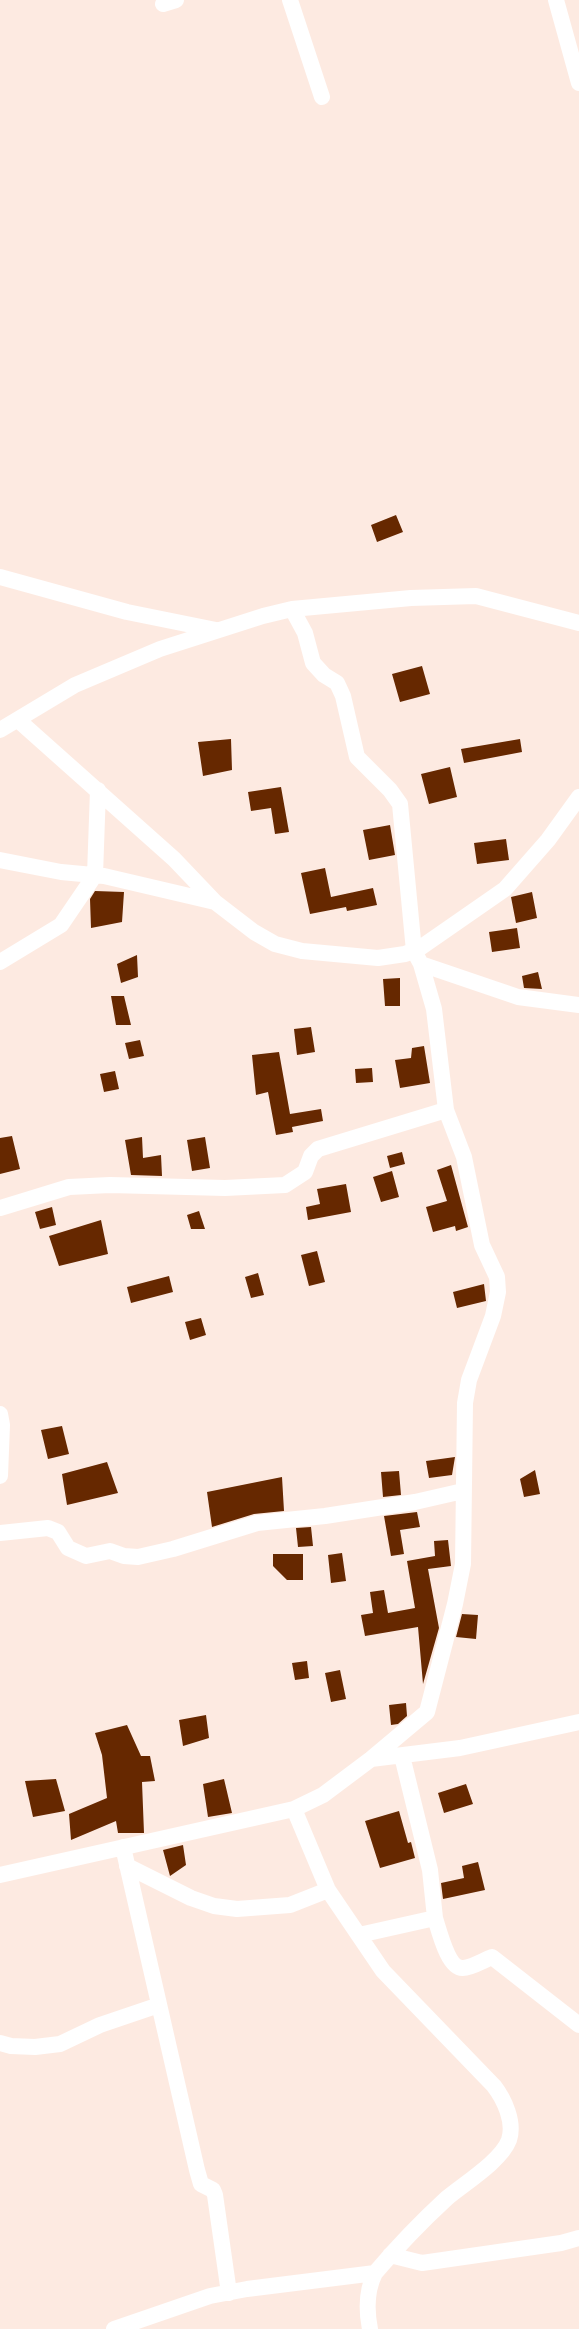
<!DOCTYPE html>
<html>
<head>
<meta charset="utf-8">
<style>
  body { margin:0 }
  canvas { display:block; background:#fdeae1 }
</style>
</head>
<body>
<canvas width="579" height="2329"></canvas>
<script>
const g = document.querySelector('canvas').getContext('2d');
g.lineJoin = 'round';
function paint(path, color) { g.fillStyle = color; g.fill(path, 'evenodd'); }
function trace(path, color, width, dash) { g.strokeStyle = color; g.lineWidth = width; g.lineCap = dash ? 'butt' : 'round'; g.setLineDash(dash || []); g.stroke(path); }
paint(new Path2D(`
  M 396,515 L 403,532 L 377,542 L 371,525 Z
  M 422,666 L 430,694 L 400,702 L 392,674 Z
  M 231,739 L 232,770 L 203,776 L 198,742 Z
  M 520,739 L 522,752 L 464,763 L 461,749 Z
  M 450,767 L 457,797 L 429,804 L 421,774 Z
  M 281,787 L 289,832 L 275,834 L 271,808 L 251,811 L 248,792 Z
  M 390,825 L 395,855 L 369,860 L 363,830 Z
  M 506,839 L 509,860 L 477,864 L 474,843 Z
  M 325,868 L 331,897 L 373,888 L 377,905 L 347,911 L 346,907 L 310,914 L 301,873 Z
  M 95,891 L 124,892 L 122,922 L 91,928 L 90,899 Z
  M 532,892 L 537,918 L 516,923 L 511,897 Z
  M 517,928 L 520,948 L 492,952 L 489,932 Z
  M 137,955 L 138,977 L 121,983 L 117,964 Z
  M 538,972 L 542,989 L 524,988 L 522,976 Z
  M 400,978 L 400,1006 L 385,1006 L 383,979 Z
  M 111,996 L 124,996 L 131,1025 L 116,1025 Z
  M 311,1027 L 315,1052 L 297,1055 L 294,1029 Z
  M 140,1040 L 144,1056 L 129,1059 L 125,1043 Z
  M 424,1046 L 430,1083 L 400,1088 L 395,1060 L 411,1058 L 412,1048 Z
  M 279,1052 L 290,1114 L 321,1109 L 323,1121 L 292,1127 L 293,1132 L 276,1135 L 268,1092 L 256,1095 L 252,1055 Z
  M 372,1068 L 373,1082 L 356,1083 L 355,1069 Z
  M 115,1071 L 119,1089 L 104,1092 L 100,1074 Z
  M 12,1136 L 20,1169 L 0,1174 L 0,1138 Z
  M 142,1137 L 143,1158 L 161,1155 L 162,1176 L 131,1175 L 125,1140 Z
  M 205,1137 L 210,1168 L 192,1171 L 187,1140 Z
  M 402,1152 L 405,1164 L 390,1168 L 387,1156 Z
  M 451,1165 L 468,1227 L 456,1231 L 455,1226 L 433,1232 L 426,1207 L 447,1201 L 437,1170 Z
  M 392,1171 L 399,1197 L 381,1202 L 373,1177 Z
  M 346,1184 L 351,1212 L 308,1220 L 306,1207 L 320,1204 L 317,1189 Z
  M 52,1207 L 56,1225 L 40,1229 L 35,1212 Z
  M 199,1211 L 205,1229 L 191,1229 L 187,1215 Z
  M 101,1220 L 108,1254 L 59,1266 L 49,1236 Z
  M 317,1251 L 325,1282 L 309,1286 L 301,1255 Z
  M 258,1273 L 264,1295 L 251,1298 L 245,1277 Z
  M 169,1276 L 173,1292 L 131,1303 L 127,1287 Z
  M 484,1284 L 486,1301 L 457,1308 L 453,1292 Z
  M 201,1318 L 206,1335 L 190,1340 L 185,1322 Z
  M 62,1426 L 69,1454 L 48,1459 L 41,1430 Z
  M 455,1457 L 452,1475 L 429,1478 L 426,1461 Z
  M 107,1462 L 118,1493 L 67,1505 L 62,1474 Z
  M 535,1470 L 540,1494 L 524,1497 L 520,1479 Z
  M 399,1471 L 401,1495 L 383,1497 L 381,1472 Z
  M 282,1477 L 284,1511 L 254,1514 L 212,1527 L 207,1492 Z
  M 417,1512 L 420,1527 L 400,1530 L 404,1554 L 391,1556 L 384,1516 Z
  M 311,1527 L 313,1546 L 298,1547 L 296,1528 Z
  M 448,1540 L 451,1566 L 428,1569 L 439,1628 L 423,1684 L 418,1627 L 365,1636 L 361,1615 L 373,1613 L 370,1592 L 384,1590 L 388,1613 L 415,1608 L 407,1561 L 435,1556 L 434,1541 Z
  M 342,1553 L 346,1581 L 331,1583 L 328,1555 Z
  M 273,1554 L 303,1554 L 303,1580 L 287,1580 L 273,1566 Z
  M 462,1614 L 478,1615 L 476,1639 L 456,1637 Z
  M 307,1661 L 309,1678 L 295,1680 L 292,1663 Z
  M 340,1670 L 346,1699 L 331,1702 L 325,1673 Z
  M 406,1703 L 407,1716 L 398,1724 L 391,1725 L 389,1705 Z
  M 206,1715 L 209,1738 L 183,1746 L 179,1720 Z
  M 127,1725 L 141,1756 L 150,1756 L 155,1781 L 142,1782 L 144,1833 L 118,1833 L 116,1821 L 71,1840 L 69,1814 L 107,1798 L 102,1755 L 95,1733 Z
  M 56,1779 L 65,1811 L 33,1817 L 25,1781 Z
  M 224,1779 L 232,1813 L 208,1817 L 203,1784 Z
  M 466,1784 L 473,1804 L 444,1813 L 438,1793 Z
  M 399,1811 L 408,1843 L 411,1842 L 415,1858 L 380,1868 L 365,1821 Z
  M 183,1845 L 186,1865 L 170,1876 L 163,1850 Z
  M 478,1862 L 485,1890 L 443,1899 L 441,1883 L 464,1878 L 462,1866 Z`), '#662800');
trace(new Path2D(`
  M 290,0 L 322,97
  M 556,0 L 579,83
  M 163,4 L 176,0
  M 0,577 L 127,612 L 216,630
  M 292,609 L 305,633 L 313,663 L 324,675 L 337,683 L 343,696 L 357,757 L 390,790 L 400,804 L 414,951 L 421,964 L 518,997 L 579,1005
  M 18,720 L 174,859 L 215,902 L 254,932 L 275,944 L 302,951 L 378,958 L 405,954 L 420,948 L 505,889 L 548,840 L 579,797
  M 0,730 L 75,685 L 160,649 L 263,616 L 292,609 L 411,598 L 476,596 L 579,623
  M 0,860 L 61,872 L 104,876 L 215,902
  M 0,962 L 61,925 L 95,875 L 98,790
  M 0,1208 L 69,1187 L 110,1185 L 225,1188 L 285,1185 L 305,1172 L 311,1156 L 318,1149 L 446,1110
  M 0,1414 L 2,1425 L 0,1476
  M 0,1533 L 48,1528 L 58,1532 L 68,1548 L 86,1556 L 110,1551 L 124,1556 L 138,1557 L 173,1549 L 257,1523 L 325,1516 L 415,1502 L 463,1491
  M 402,1756 L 430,1870 L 435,1918
  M 371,1759 L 460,1748 L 579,1722
  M 294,1809 L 328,1890 L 383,1971 L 494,2086 C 504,2099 515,2122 509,2140 C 501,2161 465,2183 447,2198 C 422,2221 397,2247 375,2273 C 366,2291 366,2309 370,2329
  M 123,1847 L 197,2170 L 201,2184 L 213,2190 L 215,2195 L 229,2293
  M 127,1866 L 191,1898 L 214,1906 L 237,1909 L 290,1905 L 328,1890
  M 0,1875 L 294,1809 L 323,1795 L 371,1759 L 427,1712 L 455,1604 L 463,1564 L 465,1403 L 469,1380 L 493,1316 L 498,1292 L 497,1277 L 482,1245 L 464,1157 L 446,1110 L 434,1009 L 421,964
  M 359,1935 L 435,1918 C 439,1930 448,1969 463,1968 C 471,1968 484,1960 492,1957 L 579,2025
  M 0,2043 L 11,2046 L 35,2047 L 60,2044 L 100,2025 L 159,2005
  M 390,2255 L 422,2263 L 561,2243 L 579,2238
  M 114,2329 L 210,2296 L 247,2289 L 375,2273`), '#fff', 16);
</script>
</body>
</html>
